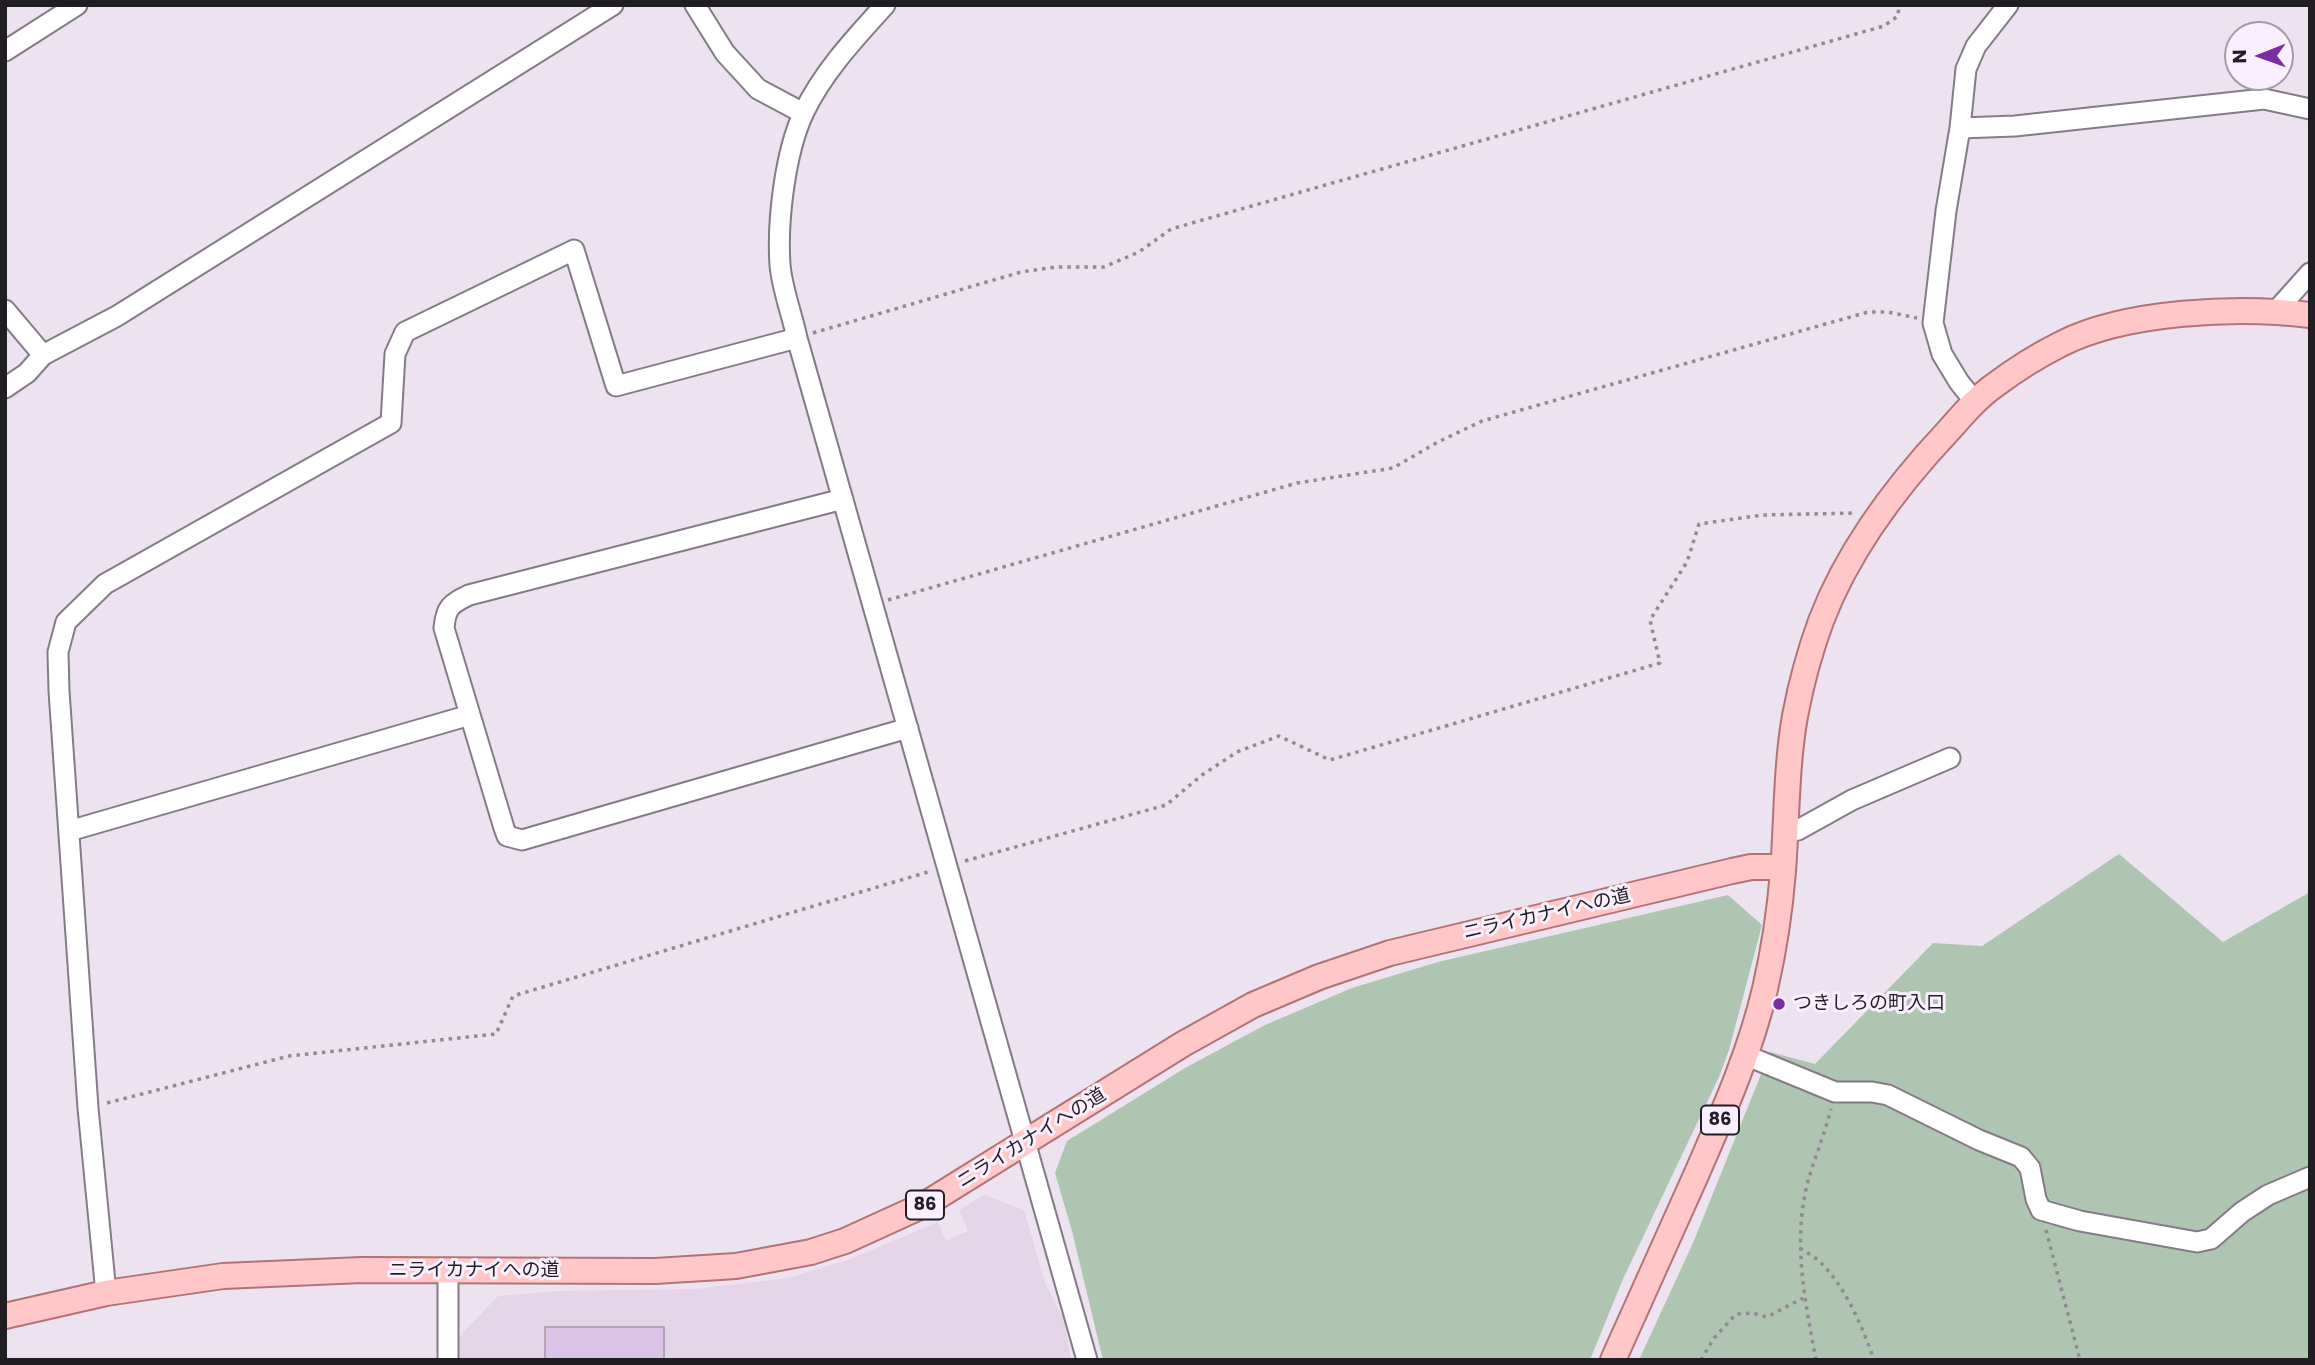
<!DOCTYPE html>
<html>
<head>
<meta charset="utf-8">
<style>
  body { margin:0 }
  #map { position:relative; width:2315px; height:1365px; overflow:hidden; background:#ece2f0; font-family:Poppins,sans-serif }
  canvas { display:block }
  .frame { position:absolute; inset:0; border:7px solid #211e23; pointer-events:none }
  .north { position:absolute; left:2224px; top:21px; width:70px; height:70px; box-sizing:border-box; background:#faeffe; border:2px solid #a39ba6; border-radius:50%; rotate:269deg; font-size:19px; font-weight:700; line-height:28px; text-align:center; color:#211e23 }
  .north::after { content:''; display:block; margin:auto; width:24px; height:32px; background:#7b2e9f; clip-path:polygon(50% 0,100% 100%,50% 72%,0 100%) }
</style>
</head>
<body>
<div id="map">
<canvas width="2315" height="1365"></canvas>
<div class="frame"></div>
<div class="north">N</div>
</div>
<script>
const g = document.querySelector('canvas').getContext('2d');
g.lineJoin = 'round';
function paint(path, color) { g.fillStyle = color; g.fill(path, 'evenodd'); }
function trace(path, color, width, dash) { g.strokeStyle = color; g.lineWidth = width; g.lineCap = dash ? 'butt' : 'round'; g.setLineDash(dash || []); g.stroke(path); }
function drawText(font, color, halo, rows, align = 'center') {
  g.font = font + ' Poppins,"Noto Sans JP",sans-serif'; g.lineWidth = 6; g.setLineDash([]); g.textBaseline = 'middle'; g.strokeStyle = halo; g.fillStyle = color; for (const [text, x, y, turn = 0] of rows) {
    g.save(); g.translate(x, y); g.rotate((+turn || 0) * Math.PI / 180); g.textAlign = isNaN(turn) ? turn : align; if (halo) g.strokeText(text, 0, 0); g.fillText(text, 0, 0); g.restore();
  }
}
paint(new Path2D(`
  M 984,1195 L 1024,1210 L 1045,1283 L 1064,1319 L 1071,1360 L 458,1360 L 458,1338 L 498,1296 L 560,1291 L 696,1289 L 788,1278 L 848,1260 L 938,1222 L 946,1241 L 968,1231 L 959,1210 Z`), '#e3d4e8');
paint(new Path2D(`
  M 2119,854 L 2223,942 L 2310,892 L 2310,1360 L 1639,1360 L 1693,1243 L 1770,1052 L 1815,1064 L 1933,943 L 1982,946 Z
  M 1728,895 L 1762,925 L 1729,1050 L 1719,1077 L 1623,1279 L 1590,1360 L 1103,1360 L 1072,1231 L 1055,1173 L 1067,1141 L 1185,1068 L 1265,1025 L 1352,988 L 1438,962 Z`), '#aec5b2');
const building = new Path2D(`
  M 545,1327 L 664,1327 L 664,1360 L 545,1360 Z`);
paint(building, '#dcc2e6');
trace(building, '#b0a6b4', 2);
const minor = new Path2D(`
  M 695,5 L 725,53 L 758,89 L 803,113
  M 885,5 C 855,38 823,72 804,112 C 785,152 777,221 780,265 C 782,289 792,314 797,338 L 1087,1360
  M 5,51 L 77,5
  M 1960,128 L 2015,126 L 2264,99 L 2310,109
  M 5,310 L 43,355
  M 2276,311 L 2310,273
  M 5,388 L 27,373 L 43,355 L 117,316 L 613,5
  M 1975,402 L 1959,382 L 1942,354 L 1933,323 L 1946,211 L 1960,128 L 1966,69 L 1976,46 L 2008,5
  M 843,499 L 469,595 C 451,604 446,606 444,628 L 504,828 L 507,836 L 522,840 L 908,728
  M 69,831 L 470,715
  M 1785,832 L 1798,830 L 1852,800 L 1950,758
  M 1745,1055 L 1835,1092 L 1872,1092 L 1888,1095 L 1979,1140 L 2021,1157 L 2030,1168 L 2036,1199 L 2041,1210 L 2080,1221 L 2197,1242 L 2211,1239 L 2242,1212 L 2268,1195 L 2310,1177
  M 106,1293 L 88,1108 L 59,691 L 58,652 L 66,622 L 105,584 L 391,423 L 395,354 L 405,332 L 574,250 L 616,386 L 797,338
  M 448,1360 L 448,1271`);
const major = new Path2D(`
  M 5,1316 L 106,1293 L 223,1276 L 362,1270 L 655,1271 L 736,1266 L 811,1252 L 845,1241 L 924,1205 L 1183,1044 L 1253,1005 L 1319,977 L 1390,953 L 1732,871 L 1751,867 L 1783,867
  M 1613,1360 C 1641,1298 1669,1236 1697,1173 C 1723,1113 1750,1053 1765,989 C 1774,950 1780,910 1783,871 C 1787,819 1786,767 1795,716 C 1801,684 1810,651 1821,621 C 1848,550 1898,484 1950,429 C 1964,413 1978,397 1995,385 C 2015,370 2039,355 2061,344 C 2125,311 2239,306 2310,315`);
trace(minor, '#857b88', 23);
trace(major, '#b17476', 28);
trace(new Path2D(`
  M 813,333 L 1021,272 L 1055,267 L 1104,267 L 1139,252 L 1171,229 L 1884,26 L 1898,16 L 1899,5
  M 888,600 L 1297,483 L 1393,468 L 1438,442 L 1482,421 L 1868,312 L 1888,312 L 1917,318
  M 965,861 L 1166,805 L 1202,775 L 1237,752 L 1279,736 L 1330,760 L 1660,663 L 1650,620 L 1687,562 L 1699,524 L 1763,515 L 1856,513
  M 107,1103 L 289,1056 L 496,1034 L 513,996 L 931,871
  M 2046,1230 L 2080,1360
  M 1800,1248 C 1807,1253 1816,1257 1822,1264 C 1846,1288 1863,1328 1874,1360
  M 1701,1360 L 1714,1338 L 1736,1314 L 1752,1313 L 1767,1317 L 1803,1298
  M 1816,1360 C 1805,1301 1792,1241 1808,1181 C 1815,1157 1825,1133 1831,1109`), '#918a94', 3.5, [3.5, 5]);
trace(minor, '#fff', 19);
trace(major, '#ffc7c7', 24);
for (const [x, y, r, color] of [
  [1779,1004,7,"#7b2e9f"]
]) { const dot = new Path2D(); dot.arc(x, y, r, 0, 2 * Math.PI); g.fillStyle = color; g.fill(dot); trace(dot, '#faeffe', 2.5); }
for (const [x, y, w] of [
  [1720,1120,38],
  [925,1205,38]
]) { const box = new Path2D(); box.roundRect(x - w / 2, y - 14.5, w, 29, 5); g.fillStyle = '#faeffe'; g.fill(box); trace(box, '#211e23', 2); }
drawText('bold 18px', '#211e23', null, [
  ["86",1720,1120],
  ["86",925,1205]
]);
drawText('19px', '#211e23', '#faeffe', [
  ["ニライカナイへの道",1547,915,-13],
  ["ニライカナイへの道",1032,1139,-32],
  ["ニライカナイへの道",474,1271]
]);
drawText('19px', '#211e23', '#faeffe', [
  ["つきしろの町入口",1793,1004]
], 'left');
</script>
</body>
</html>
